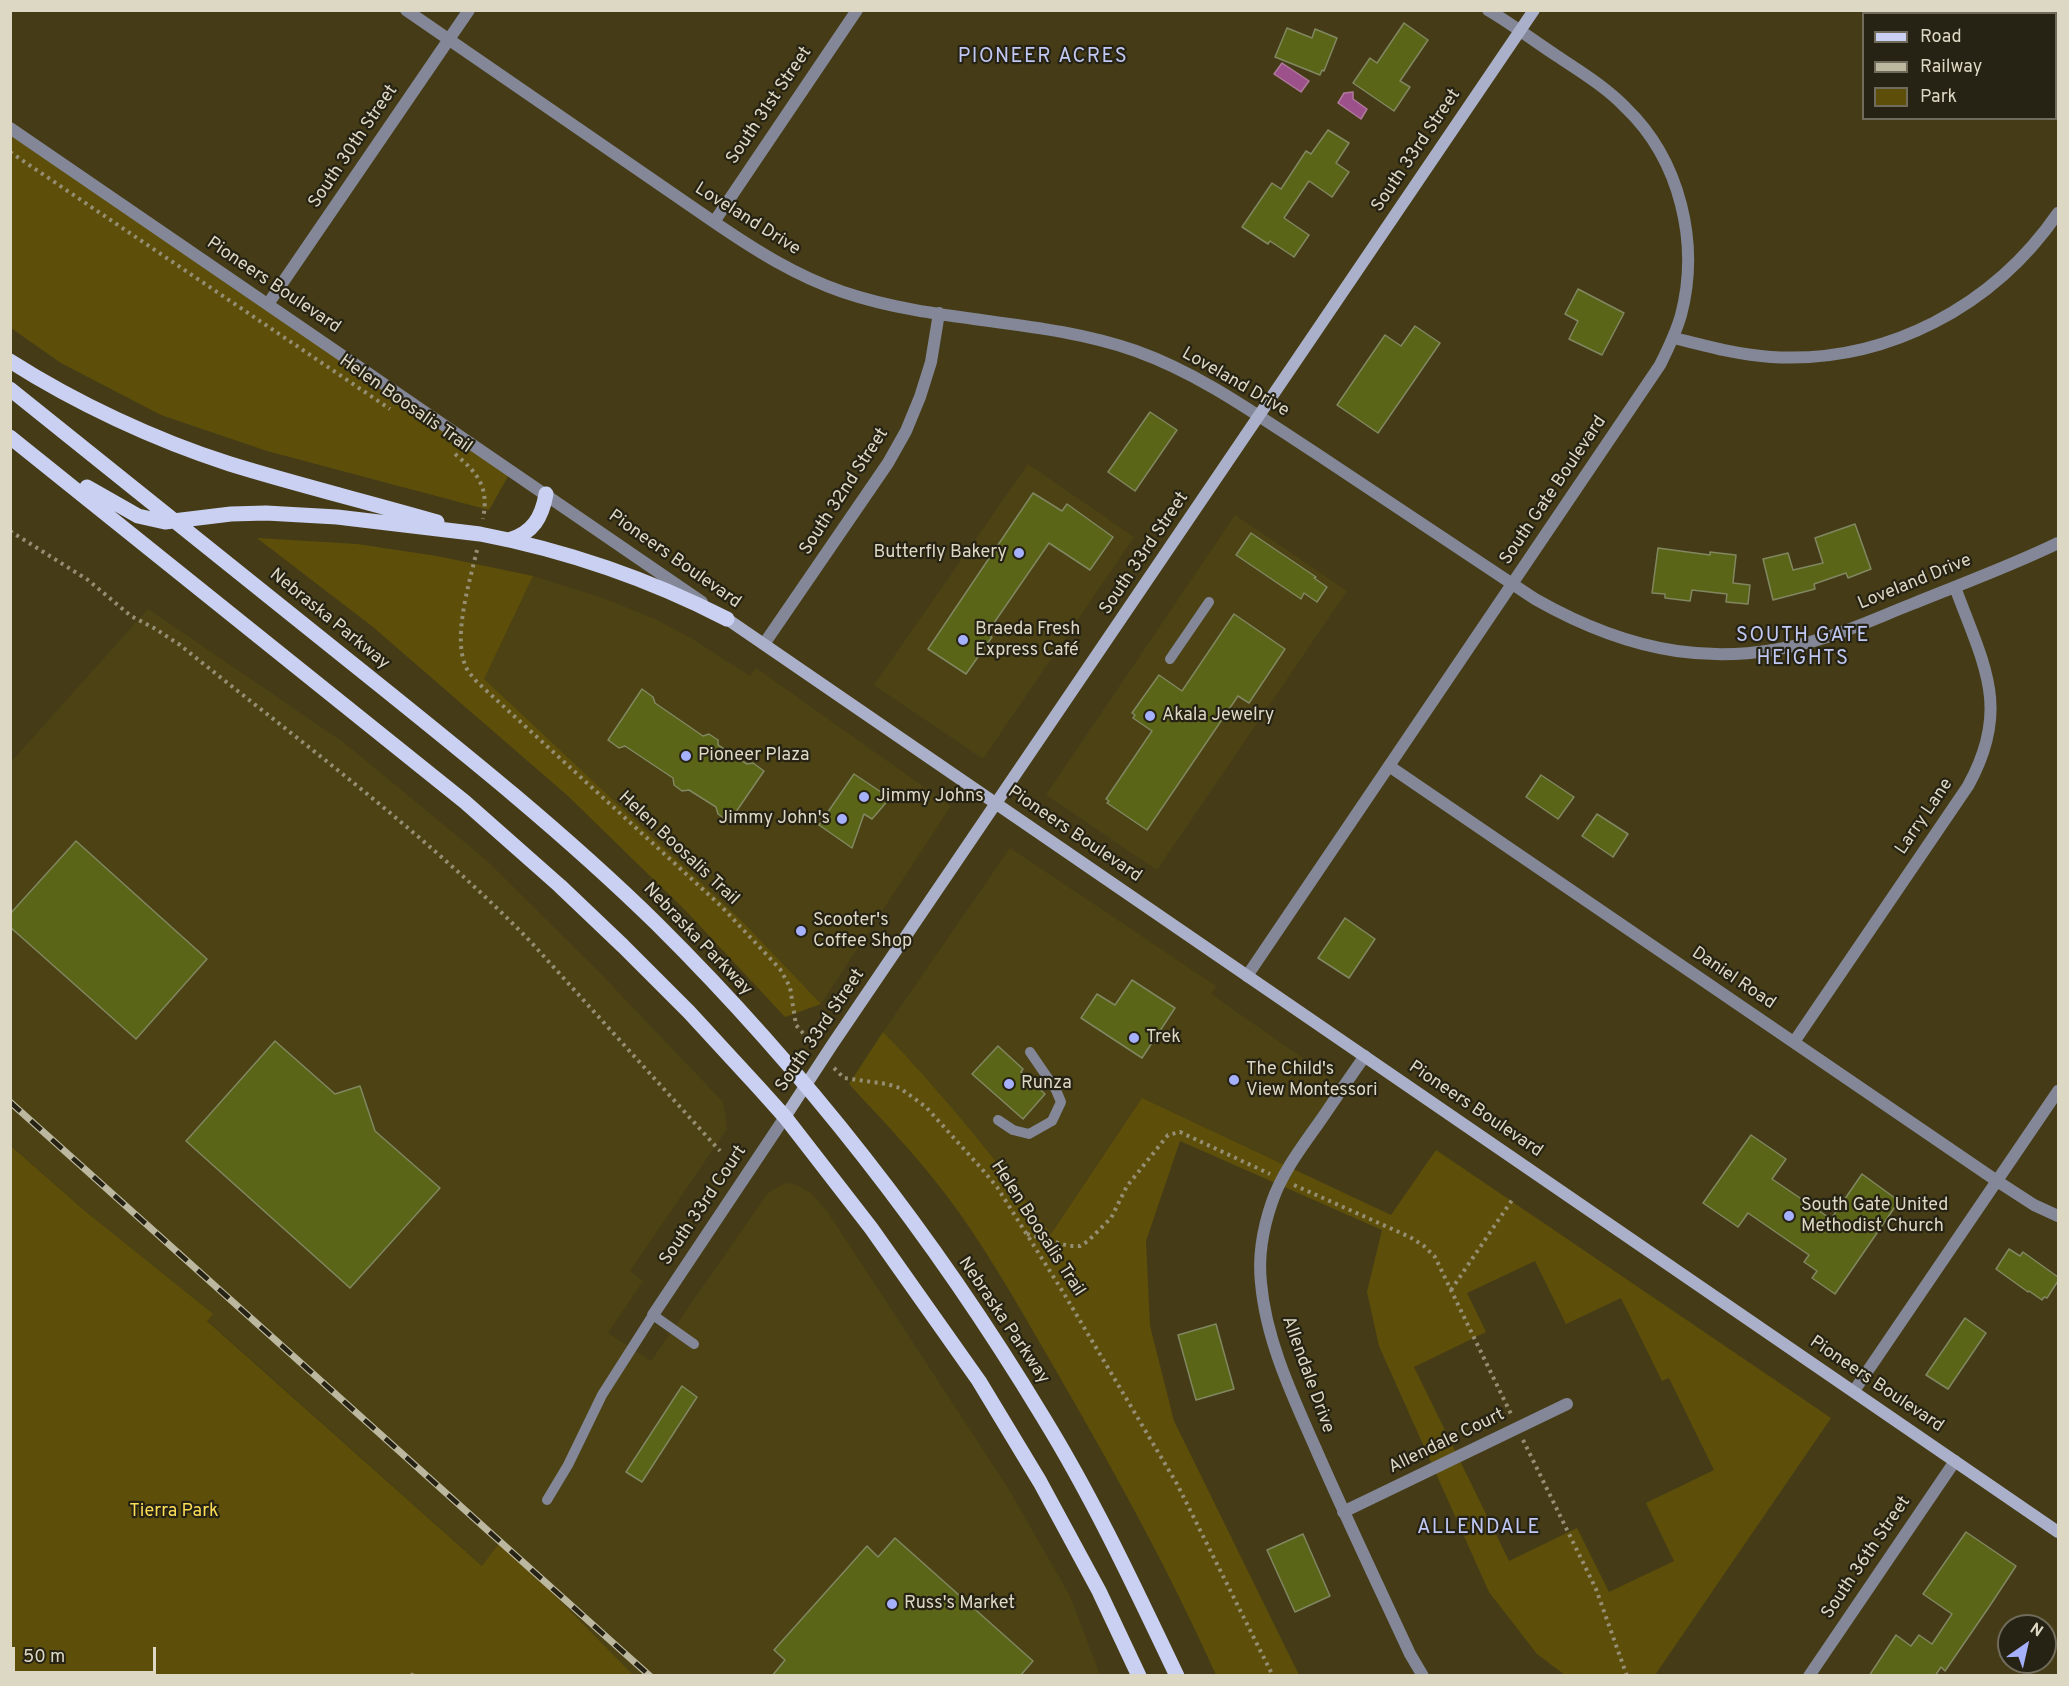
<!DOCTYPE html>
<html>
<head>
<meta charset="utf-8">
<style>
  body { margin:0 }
  #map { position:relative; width:2069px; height:1686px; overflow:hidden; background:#453c17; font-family:Overpass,sans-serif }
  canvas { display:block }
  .frame { position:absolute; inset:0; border:12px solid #ddd8c4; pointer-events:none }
  .legend { position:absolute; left:1862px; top:12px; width:195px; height:108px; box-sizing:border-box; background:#272314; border:2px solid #706b5a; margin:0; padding:8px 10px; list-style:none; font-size:18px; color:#ddd8c4 }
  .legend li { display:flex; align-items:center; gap:12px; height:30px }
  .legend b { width:30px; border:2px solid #706b5a }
  .north { position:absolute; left:1997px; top:1614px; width:60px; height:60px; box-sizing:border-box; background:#272314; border:2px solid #706b5a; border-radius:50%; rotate:34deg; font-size:16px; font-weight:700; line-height:24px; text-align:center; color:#ddd8c4 }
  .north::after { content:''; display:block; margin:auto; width:21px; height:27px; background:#a5b1fc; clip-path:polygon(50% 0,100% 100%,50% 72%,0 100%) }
  .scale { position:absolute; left:12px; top:1647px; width:144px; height:27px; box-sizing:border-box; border:3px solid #ddd8c4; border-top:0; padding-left:8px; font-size:18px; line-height:21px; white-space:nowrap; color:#ddd8c4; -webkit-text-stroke:4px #272314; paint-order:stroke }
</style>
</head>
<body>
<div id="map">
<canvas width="2069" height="1686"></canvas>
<div class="frame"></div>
<ul class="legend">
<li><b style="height:8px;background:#cad0f2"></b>Road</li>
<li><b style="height:8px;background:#bcb79f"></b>Railway</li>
<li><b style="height:16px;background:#5d4f0a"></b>Park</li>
</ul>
<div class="north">N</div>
<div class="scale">50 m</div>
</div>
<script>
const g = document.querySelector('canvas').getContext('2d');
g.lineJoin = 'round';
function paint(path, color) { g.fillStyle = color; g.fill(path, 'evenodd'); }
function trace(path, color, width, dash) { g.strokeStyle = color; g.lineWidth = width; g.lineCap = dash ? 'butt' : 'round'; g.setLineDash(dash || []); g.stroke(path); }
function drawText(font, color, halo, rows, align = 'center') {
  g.font = font + ' Overpass,sans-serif'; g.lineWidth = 4.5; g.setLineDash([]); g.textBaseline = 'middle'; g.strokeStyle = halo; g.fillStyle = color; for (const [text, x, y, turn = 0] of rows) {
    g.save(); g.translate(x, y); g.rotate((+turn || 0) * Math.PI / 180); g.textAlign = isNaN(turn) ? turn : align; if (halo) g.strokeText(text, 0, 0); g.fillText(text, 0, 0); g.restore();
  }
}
paint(new Path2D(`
  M 1028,464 L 1134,537 L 983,759 L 874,685 Z
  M 1235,515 L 1347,591 L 1157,870 L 1046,795 Z
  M 533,576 L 603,598 L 655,619 L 691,638 L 750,676 L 756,668 L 951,806 L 821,1004 L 741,920 L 483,679 Z
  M 148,609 L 343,742 L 484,858 L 600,973 L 723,1102 L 727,1129 L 630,1271 L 643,1281 L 608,1333 L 651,1361 L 768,1193 L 785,1183 L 797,1185 L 811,1193 L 827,1211 L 1008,1488 L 1070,1596 L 1100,1675 L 599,1675 L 477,1561 L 11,1145 L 11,762 Z
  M 1010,848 L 1216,986 L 1211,994 L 1344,1087 L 1289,1167 L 1142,1098 L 1051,1234 L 1013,1182 L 953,1110 L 883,1032 Z`), '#4c4214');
paint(new Path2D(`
  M 10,128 L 511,471 L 489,510 L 267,451 L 161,415 L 61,363 L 11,328 Z
  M 257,538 L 357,544 L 437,556 L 533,576 L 484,679 L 741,920 L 821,1004 L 785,1017 L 686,911 L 568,796 L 373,627 Z
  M 883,1032 C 944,1095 999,1163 1051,1234 L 1142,1098 L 1391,1215 L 1436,1150 L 1831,1418 L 1655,1675 L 1565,1675 L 1537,1654 L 1489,1592 L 1379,1346 L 1367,1292 L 1382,1230 L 1180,1141 L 1146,1241 L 1150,1326 L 1174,1421 L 1299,1675 L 1216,1675 C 1170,1572 1115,1473 1058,1374 C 1026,1319 995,1263 958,1211 C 926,1166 887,1125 849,1084 ZM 1535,1261 L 1566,1324 L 1621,1298 L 1662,1381 L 1669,1378 L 1714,1470 L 1646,1503 L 1674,1561 L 1609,1592 L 1577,1528 L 1509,1561 L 1414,1367 L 1486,1332 L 1467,1293 Z
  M 10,1145 L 86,1212 L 213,1314 L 207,1321 L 482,1566 L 501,1541 L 633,1675 L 11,1675 Z`), '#5d4f0a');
const water = new Path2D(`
  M 1282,63 L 1309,81 L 1301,92 L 1274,74 Z
  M 1353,92 L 1353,99 L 1367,109 L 1361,119 L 1338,103 L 1344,93 Z`);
paint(water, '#9c518b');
trace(water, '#b07a9c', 1.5);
const building = new Path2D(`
  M 1404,23 L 1428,40 L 1400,81 L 1410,87 L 1394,111 L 1353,83 L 1370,58 L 1377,63 Z
  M 1287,28 L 1312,38 L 1315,29 L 1337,38 L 1324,71 L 1322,70 L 1320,75 L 1275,57 Z
  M 1328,130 L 1349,143 L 1336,163 L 1349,172 L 1332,197 L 1309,181 L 1284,218 L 1309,235 L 1294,257 L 1270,241 L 1268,244 L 1242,227 L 1272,183 L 1281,189 L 1306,151 L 1311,154 Z
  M 1578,289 L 1624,313 L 1602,355 L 1569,339 L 1578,321 L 1565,314 Z
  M 1415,326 L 1440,343 L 1378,433 L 1337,405 L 1385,335 L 1401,346 Z
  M 1150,412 L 1177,430 L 1135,491 L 1108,472 Z
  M 1033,493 L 1062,511 L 1067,504 L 1113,537 L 1090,570 L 1049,543 L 987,633 L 992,637 L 966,674 L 928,649 Z
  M 1855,524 L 1871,569 L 1848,578 L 1846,573 L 1814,584 L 1815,589 L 1773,600 L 1763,559 L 1788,553 L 1793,570 L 1823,563 L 1815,538 Z
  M 1251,533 L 1316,577 L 1314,578 L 1327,587 L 1317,602 L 1304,593 L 1301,599 L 1236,555 Z
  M 1658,548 L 1710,555 L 1710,552 L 1736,555 L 1733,583 L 1750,585 L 1748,604 L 1726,602 L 1727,594 L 1692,590 L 1690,601 L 1665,598 L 1665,594 L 1652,593 Z
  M 1234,614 L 1285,649 L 1249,703 L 1238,696 L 1147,830 L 1107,803 L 1109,801 L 1106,799 L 1152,731 L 1133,718 L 1135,715 L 1132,713 L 1159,675 L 1182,691 Z
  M 642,689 L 653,697 L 655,703 L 703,736 L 709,734 L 718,740 L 718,745 L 747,764 L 753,763 L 764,771 L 729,822 L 718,814 L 716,807 L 689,790 L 682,791 L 674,785 L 673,778 L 625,746 L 619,748 L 608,740 Z
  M 854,774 L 890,798 L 872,819 L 864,814 L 852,848 L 819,825 Z
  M 1541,775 L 1574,797 L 1558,819 L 1526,797 Z
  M 1597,814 L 1628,834 L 1613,857 L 1582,836 Z
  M 76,841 L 207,959 L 136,1039 L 10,927 L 10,914 Z
  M 1345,918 L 1375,939 L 1349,978 L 1318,958 Z
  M 1132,980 L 1175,1008 L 1142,1058 L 1081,1018 L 1097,994 L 1115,1005 Z
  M 275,1041 L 335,1094 L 360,1086 L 375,1131 L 440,1188 L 350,1288 L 186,1141 Z
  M 998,1046 L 1023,1069 L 1021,1072 L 1045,1094 L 1023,1119 L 972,1074 Z
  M 1751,1135 L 1786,1159 L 1772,1179 L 1831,1219 L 1862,1174 L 1899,1201 L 1835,1294 L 1812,1278 L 1817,1271 L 1804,1262 L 1809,1255 L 1748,1213 L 1738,1227 L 1703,1203 Z
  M 2009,1249 L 2020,1256 L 2023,1252 L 2058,1277 L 2058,1281 L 2047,1298 L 2044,1297 L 2042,1300 L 2029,1291 L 2028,1292 L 1996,1269 Z
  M 1965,1318 L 1986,1333 L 1948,1389 L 1926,1375 Z
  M 1216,1324 L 1234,1389 L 1196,1400 L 1178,1335 Z
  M 682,1386 L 697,1397 L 642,1482 L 626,1472 Z
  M 1966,1532 L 2016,1566 L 1989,1607 L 1945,1671 L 1941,1667 L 1935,1676 L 1869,1676 L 1896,1635 L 1911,1646 L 1919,1635 L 1932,1644 L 1952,1614 L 1923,1594 Z
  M 1303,1534 L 1330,1596 L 1295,1612 L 1267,1550 Z
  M 895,1538 L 1033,1661 L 1020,1676 L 772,1676 L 785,1660 L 774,1650 L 867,1546 L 878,1557 Z`);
paint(building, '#5b6517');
trace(building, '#808761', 1.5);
trace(new Path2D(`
  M 10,152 L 390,409
  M 455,454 C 479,474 489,488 483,519
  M 10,531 L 88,580 L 131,616 L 154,628 L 180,645 C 299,741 423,831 530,941 L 720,1151
  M 477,550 C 470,581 452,637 466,667 C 468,672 473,677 477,682 L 721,906 L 780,969 L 790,987 L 796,1025 L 815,1047
  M 834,1068 L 844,1078 L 887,1084 L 900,1088 L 911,1096 L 926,1107 L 981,1168 L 997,1187 L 1063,1292 L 1177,1484 L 1273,1676
  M 1294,1185 L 1410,1237 L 1424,1246 L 1435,1257 L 1511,1414
  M 1027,1234 L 1069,1246 L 1080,1246 L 1088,1241 L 1111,1218 L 1127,1186 L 1168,1135 L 1180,1132 L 1270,1174
  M 1451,1290 L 1514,1197
  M 1523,1440 L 1596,1589 L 1627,1676
  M 412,1676 L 414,1669`), '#958e72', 4, [3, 4.5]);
trace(new Path2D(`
  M 1170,659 L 1209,602
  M 998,1120 L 1013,1130 L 1029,1134 L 1052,1121 L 1061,1102 L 1056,1090 L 1030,1052
  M 547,1500 L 568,1465 L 602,1395 L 653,1315 L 694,1344`), '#838797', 10);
trace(new Path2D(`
  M 406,10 L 714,222 C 755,250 796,276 843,292 C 937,324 1042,318 1136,351 C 1203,375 1261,418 1320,456 C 1391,504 1463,551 1535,599 C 1630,653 1721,671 1827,637 C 1856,628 1884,615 1912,604 C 1961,584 2011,566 2058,543
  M 1907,10 L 1911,14
  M 2056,111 L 2058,113
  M 10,128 L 702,602
  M 714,222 L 857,10
  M 268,304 L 469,10
  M 1674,338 C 1706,346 1738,355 1771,357 C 1887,364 1994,306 2058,213
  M 764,644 L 888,463 L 906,431 L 920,397 L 931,362 L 939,313
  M 1389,766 L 1997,1181 L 2034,1205 L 2058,1216
  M 1247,976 L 1660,365 C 1668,349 1676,333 1681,315 C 1700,243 1680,160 1626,108 C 1606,87 1581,72 1557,56 C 1534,41 1512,24 1488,10
  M 1794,1042 L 1968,786 C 2012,707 1983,664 1955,587
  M 1365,1056 C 1349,1078 1334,1101 1318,1124 C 1301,1148 1282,1173 1272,1202 C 1263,1228 1258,1256 1261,1283 C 1266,1340 1292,1395 1315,1447 C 1345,1516 1378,1585 1410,1654 L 1423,1676
  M 653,1315 L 785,1117
  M 1854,1391 L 2058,1091
  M 1343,1512 L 1567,1404
  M 1809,1676 L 1955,1461`), '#838797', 12);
trace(new Path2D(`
  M 727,619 L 2058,1532
  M 785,1117 L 832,1045 L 1534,10`), '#abb0ca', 12);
trace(new Path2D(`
  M 10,361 C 76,403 155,440 230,464 C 298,485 368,502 437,522
  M 10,389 C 123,480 236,570 348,660 C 454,745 560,829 657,924 C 805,1071 935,1238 1043,1417 C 1094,1500 1135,1588 1177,1676
  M 10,437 L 465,802 L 560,886 L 623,946 L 689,1012 L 759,1088 L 785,1117 L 871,1228 L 979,1381 L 1040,1482 L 1099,1591 L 1139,1676
  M 87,487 L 138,516 L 165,522 L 231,514 L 266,513 L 337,517 L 480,534 C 569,551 647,578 727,619
  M 509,540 C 533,533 542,517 546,494`), '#cad0f2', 15);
const rail = new Path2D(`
  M 10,1102 L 650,1676`);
trace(rail, '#bcb79f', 7);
trace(rail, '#272314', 4.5, [14]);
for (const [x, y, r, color] of [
  [1019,553,6,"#a5b1fc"],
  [963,640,6,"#a5b1fc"],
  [1150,716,6,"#a5b1fc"],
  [686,756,6,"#a5b1fc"],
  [864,797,6,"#a5b1fc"],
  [842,819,6,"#a5b1fc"],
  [801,931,6,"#a5b1fc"],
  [1134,1038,6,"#a5b1fc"],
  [1234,1080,6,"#a5b1fc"],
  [1009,1084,6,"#a5b1fc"],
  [1789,1216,6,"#a5b1fc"],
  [892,1604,6,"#a5b1fc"]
]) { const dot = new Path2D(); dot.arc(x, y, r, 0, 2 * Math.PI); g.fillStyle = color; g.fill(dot); trace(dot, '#272314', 2); }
drawText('18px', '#ddd8c4', '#272314', [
  ["South 31st Street",770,106,-56],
  ["South 30th Street",354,147,-56],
  ["South 33rd Street",1417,151,-56],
  ["Loveland Drive",747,220,32],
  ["Pioneers Boulevard",273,286,34],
  ["Loveland Drive",1235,383,30],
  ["Helen Boosalis Trail",405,405,35],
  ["South Gate Boulevard",1554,491,-56],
  ["South 32nd Street",845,492,-57],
  ["South 33rd Street",1145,554,-56],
  ["Pioneers Boulevard",674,560,35],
  ["Loveland Drive",1915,583,-22],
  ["Nebraska Parkway",329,620,39],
  ["Larry Lane",1925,817,-56],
  ["Pioneers Boulevard",1074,835,34],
  ["Helen Boosalis Trail",678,849,43],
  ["Nebraska Parkway",697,940,46],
  ["Daniel Road",1733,979,34],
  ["South 33rd Street",821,1031,-56],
  ["Pioneers Boulevard",1475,1110,34],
  ["South 33rd Court",704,1206,-56],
  ["Helen Boosalis Trail",1037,1229,57],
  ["Nebraska Parkway",1003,1321,56],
  ["Allendale Drive",1307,1375,70],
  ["Pioneers Boulevard",1876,1385,34],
  ["Allendale Court",1447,1442,-26],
  ["South 36th Street",1867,1558,-56]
]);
drawText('18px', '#ddd8c4', '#272314', [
  ["Butterfly Bakery",1007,553,"right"],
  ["Braeda Fresh",975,630],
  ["Express Café",975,651],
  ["Akala Jewelry",1162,716],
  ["Pioneer Plaza",698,756],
  ["Jimmy Johns",876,797],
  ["Jimmy John's",830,819,"right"],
  ["Scooter's",813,921],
  ["Coffee Shop",813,942],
  ["Trek",1146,1038],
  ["The Child's",1246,1070],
  ["View Montessori",1246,1091],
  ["Runza",1021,1084],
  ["South Gate United",1801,1206],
  ["Methodist Church",1801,1227],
  ["Russ's Market",904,1604]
], 'left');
drawText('18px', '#fcdd56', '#272314', [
  ["Tierra Park",174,1512]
]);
g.letterSpacing = '1.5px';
drawText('20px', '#c0c8f3', '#272314', [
  ["PIONEER ACRES",1043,58],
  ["SOUTH GATE",1803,637],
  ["HEIGHTS",1803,660],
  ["ALLENDALE",1479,1529]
]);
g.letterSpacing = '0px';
</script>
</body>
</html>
